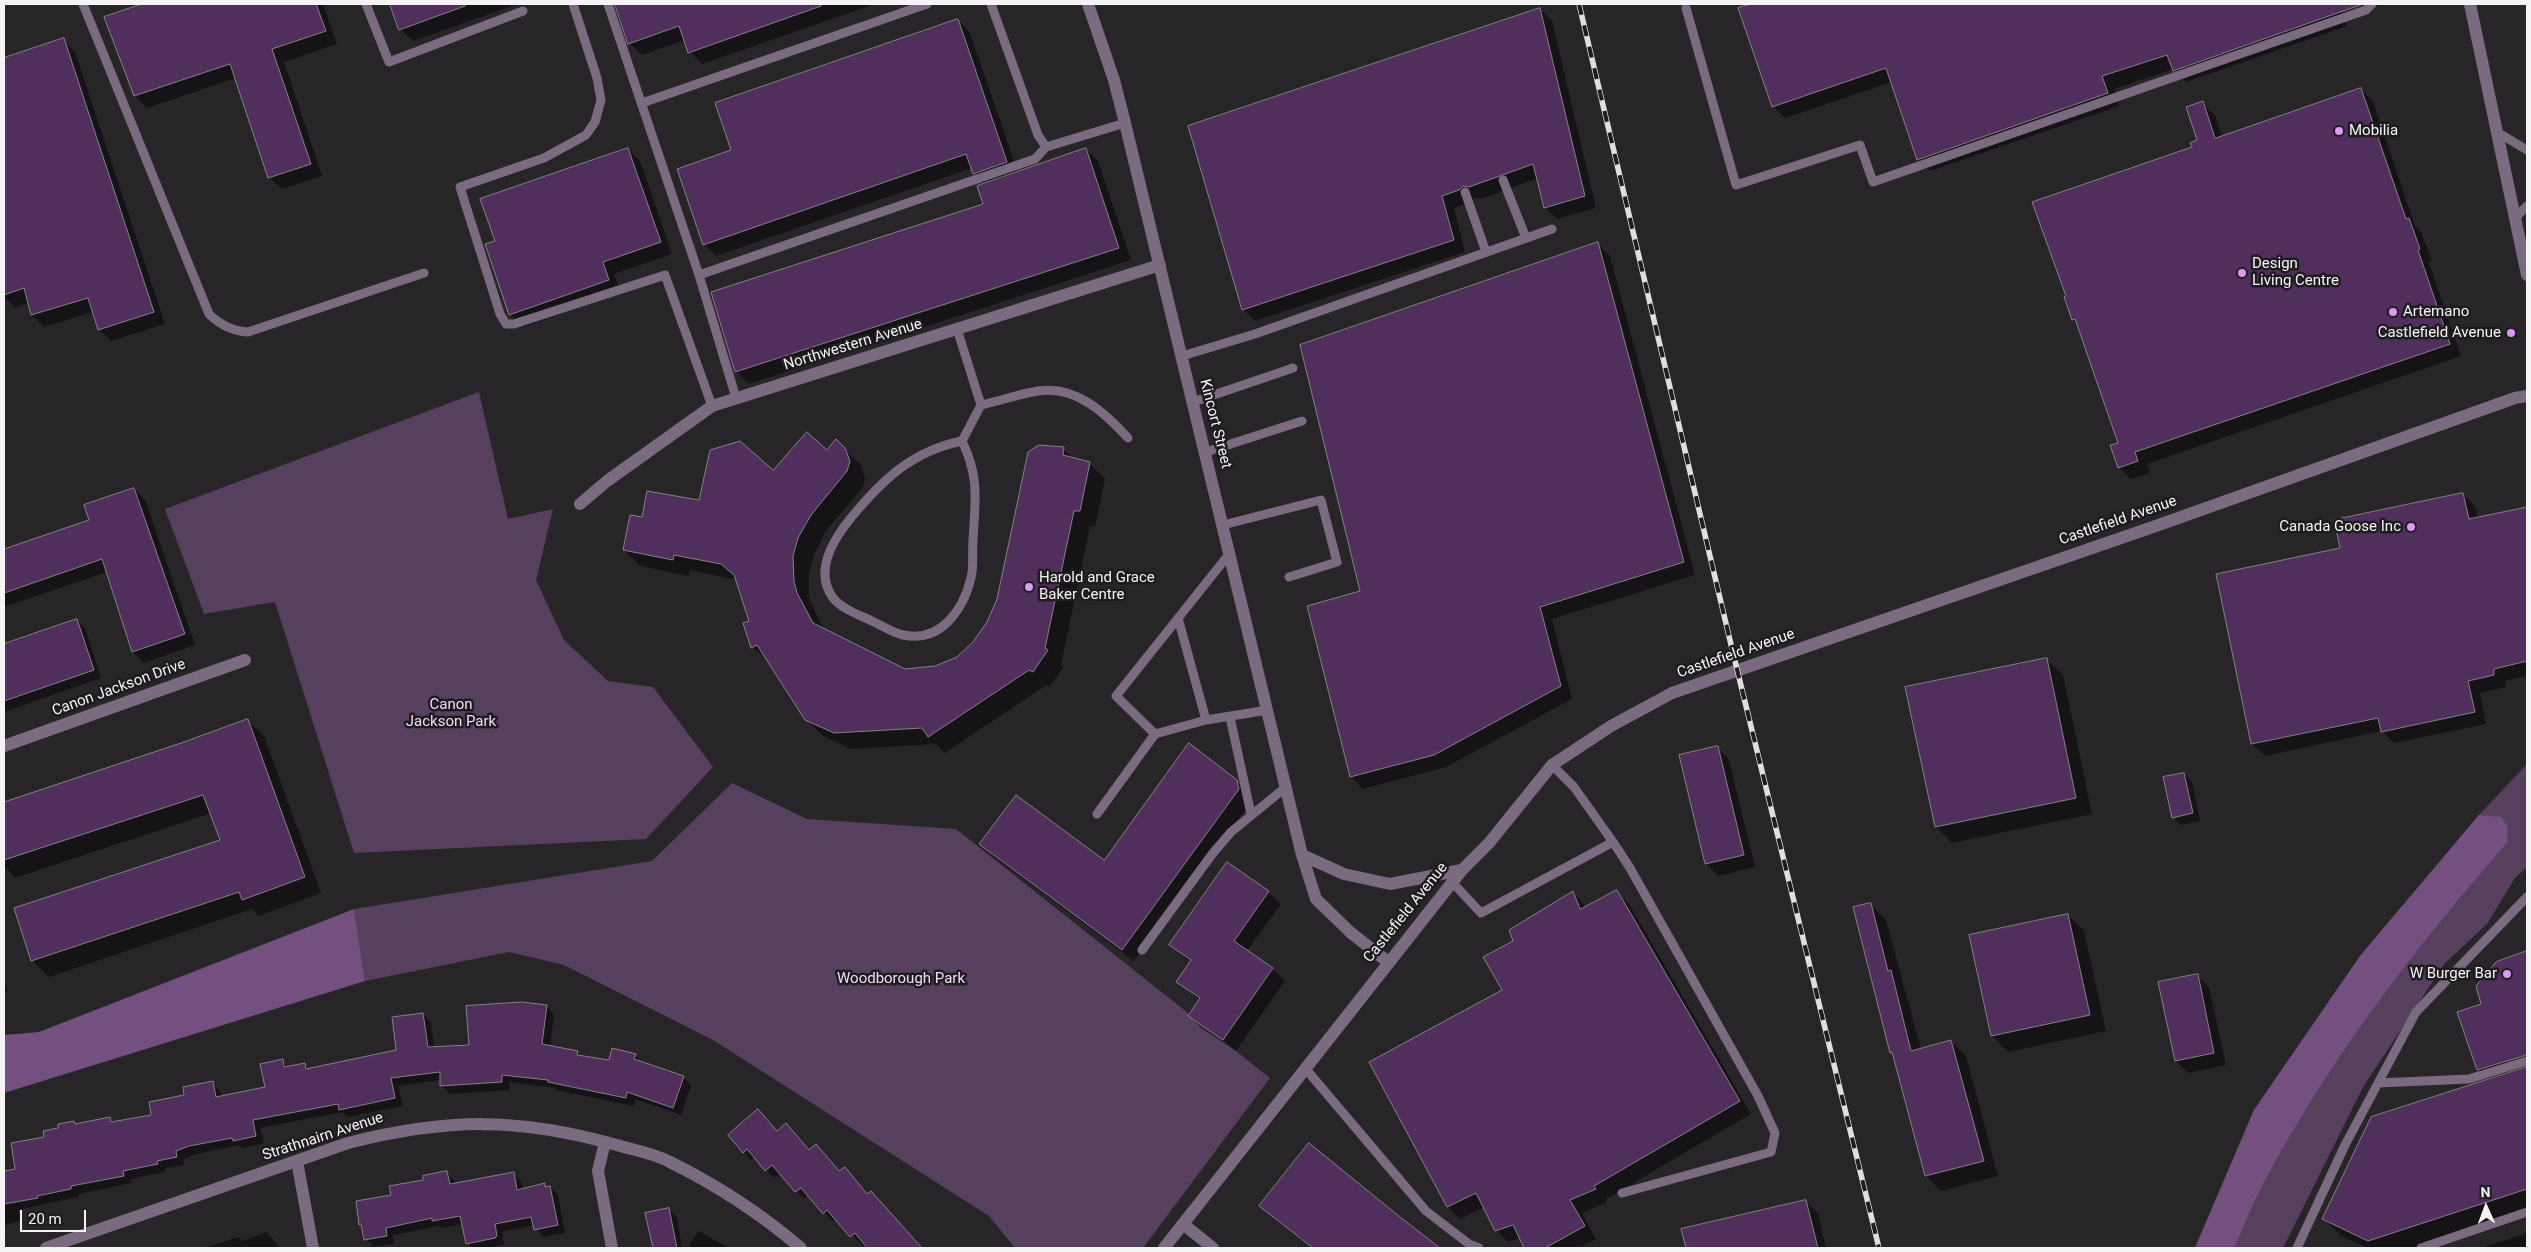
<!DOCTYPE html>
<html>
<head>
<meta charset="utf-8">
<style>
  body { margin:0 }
  #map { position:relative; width:2531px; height:1252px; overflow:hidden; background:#282529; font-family:Roboto,sans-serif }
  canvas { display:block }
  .frame { position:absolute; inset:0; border:5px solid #f5f3f6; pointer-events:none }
  .north { position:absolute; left:2461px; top:1182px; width:50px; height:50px; -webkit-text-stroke:4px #1e1c1f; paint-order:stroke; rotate:358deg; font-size:14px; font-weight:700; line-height:20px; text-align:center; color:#f5f3f6 }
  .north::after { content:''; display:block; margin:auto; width:18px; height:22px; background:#f5f3f6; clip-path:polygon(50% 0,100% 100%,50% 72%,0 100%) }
  .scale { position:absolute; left:20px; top:1210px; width:66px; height:22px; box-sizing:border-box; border:2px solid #f5f3f6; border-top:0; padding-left:6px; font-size:15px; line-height:18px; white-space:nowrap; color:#f5f3f6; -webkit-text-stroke:4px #1e1c1f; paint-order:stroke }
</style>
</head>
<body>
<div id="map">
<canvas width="2531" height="1252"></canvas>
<div class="frame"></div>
<div class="north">N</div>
<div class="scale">20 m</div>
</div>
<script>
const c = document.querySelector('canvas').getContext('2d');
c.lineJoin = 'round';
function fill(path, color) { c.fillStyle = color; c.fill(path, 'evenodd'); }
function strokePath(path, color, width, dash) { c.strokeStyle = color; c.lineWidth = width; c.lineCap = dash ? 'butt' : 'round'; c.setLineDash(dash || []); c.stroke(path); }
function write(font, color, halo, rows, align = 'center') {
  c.font = font + ' Roboto,sans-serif'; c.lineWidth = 5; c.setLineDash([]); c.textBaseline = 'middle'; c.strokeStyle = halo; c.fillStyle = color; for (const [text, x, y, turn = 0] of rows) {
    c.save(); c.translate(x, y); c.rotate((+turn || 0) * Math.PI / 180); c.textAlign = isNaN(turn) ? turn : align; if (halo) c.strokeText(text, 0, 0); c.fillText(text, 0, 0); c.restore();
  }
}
const green = new Path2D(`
  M479 392 508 519 553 509 536 580 564 640 608 681 653 687 713 767 646 839 354 853 275 602 204 614 165 509Z
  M2527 764V867L2515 878 2487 924 2445 963 2363 1087 2283 1248H2195L2254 1110 2360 956 2479 815Z
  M732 783 807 819 956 829 1270 1078 1143 1248H1015L989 1216 713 1040 564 965 509 952 365 981 354 909 652 861Z`);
const forest = new Path2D(`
  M2479 815 2501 817 2508 827 2507 843C2415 947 2329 1060 2264 1182 2252 1204 2244 1226 2234 1248H2195L2254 1110 2360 956Z
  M354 909 365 981 4 1093V1035L39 1032Z`);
const shadow = new Path2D(`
  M146 4H323L337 44 284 62 322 176 282 189 269 177 236 78 147 108 135 96 106 18Z
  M391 4H518L413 41 400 29Z
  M616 4H875L702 64 690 52 685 40 642 55 629 43Z
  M1755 4H2339L2347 26 2186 82 2173 69 2114 89 2119 106 1930 171 1918 159 1892 82 1785 118 1773 106 1740 9Z
  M1540 9 1552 21 1596 208 1557 219 1545 207 1538 178 1481 199 1476 198 1471 202 1454 208 1465 252 1255 321 1243 309Z
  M958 20 970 33 1018 173 1086 149 1098 161 1131 260 749 384 737 372 712 293 984 205 985 184 974 173 972 168 716 256 704 244 732 151Z
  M63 40 75 52 165 324 111 341 99 329 93 312 44 327 32 315 29 302 15 308 4 296V59Z
  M2361 89 2373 102 2415 226 2421 232 2432 261 2429 263 2461 356 2147 464 2150 473 2131 479 2119 467V443L2078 325 2073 319 2199 141 2202 103 2215 115 2222 137Z
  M628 149 640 161 672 254 614 274 621 293 523 327 510 314 497 241Z
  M1598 244 1610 256 1695 575 1552 619 1572 699 1446 767 1363 789 1351 777 1361 592Z
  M844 449 861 465 865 478 863 487 826 531 814 555 809 573V598L823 629 905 670 935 667 958 658 974 643 988 622 1063 449 1074 459 1089 463 1105 479 1095 527 1090 526 1061 665 1064 667 1049 687 1046 685 945 753 936 744 851 749 823 736 806 719 770 662 752 647 751 622 737 580 690 570 689 576 640 566 624 550 643 518 700 501 827 452Z
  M134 489 145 500 195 645 144 663 133 652 107 572 4 607V551L91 521Z
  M2463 494 2475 506 2478 518 2527 508V676L2505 681 2506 687 2480 693 2486 724 2394 743 2382 731 2265 756 2252 744 2341 549Z
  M77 620 85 628 101 678 4 712V645Z
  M2046 659 2063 675 2092 814 1952 843 1936 827Z
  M247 720 264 736 321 893 259 916 252 909 49 977 32 960 221 841 211 813 15 878 4 866V803L185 744Z
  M1717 747 1729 760 1755 867 1718 876 1706 863Z
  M2184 774 2192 782 2200 821 2181 825 2173 817Z
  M1236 781 1249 794 1251 802 1134 961 993 856 981 844 1105 862Z
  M1616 891 1629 904 1751 1114 1606 1199 1607 1202 1582 1213 1596 1239 1579 1248H1526L1520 1238 1508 1242 1496 1230 1484 1207 1460 1219 1448 1207 1370 1062 1504 990 1515 941 1573 892 1586 907Z
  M1268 892 1281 904 1247 951 1273 969 1285 981 1236 1051 1201 1028 1189 1015 1200 1001 1178 982 1191 963 1171 945Z
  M1871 905 1886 920 1921 1049 1951 1041 1966 1056 1998 1176 1941 1191 1926 1176 1894 1055 1891 1052Z
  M2068 915 2084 931 2106 1031 2008 1052 1992 1036Z
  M2527 952V1211L2412 1248H2367L2340 1235 2324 1219 2490 1082 2478 1069 2483 1005 2497 963Z
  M2197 975 2209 987 2226 1065 2188 1073 2176 1061Z
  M4 979 8 991 4 992Z
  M546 1006 554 1014 550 1047 577 1052 582 1057 610 1062 635 1055 643 1063 683 1077 691 1085 681 1115 635 1099 634 1106 557 1090 554 1088 509 1082 510 1090 450 1094 442 1086 441 1080 398 1086 403 1106 348 1117 343 1112 260 1128 264 1143 242 1148 239 1145 197 1154 183 1159 184 1165 165 1168V1172L130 1179 131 1183 78 1194V1197L18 1210 21 1221 4 1225V1173L17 1170 46 1138 74 1122 77 1125 110 1119 114 1123 153 1116 212 1083 220 1091 222 1097 266 1088 282 1061 289 1068 304 1064 310 1069 398 1051 423 1014 431 1022 434 1048 470 1046Z
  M758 1111 778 1132 840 1172 852 1176 868 1195 879 1200 921 1248H865L836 1218 832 1221 809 1195 804 1199 780 1173 774 1178 755 1157 751 1160 744 1152Z
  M1309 1145 1438 1248H1312L1273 1218 1261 1206Z
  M447 1172 456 1184 513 1173 521 1181 523 1190 544 1185 550 1187 558 1195 565 1233 543 1237 534 1225 502 1232 504 1244 490 1248H472L467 1243 463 1224 441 1228 439 1226 393 1235 394 1244 374 1247 366 1239 363 1227 360 1224 393 1196Z
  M1806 1201 1818 1213 1826 1248H1687L1683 1230Z
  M669 1209 677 1217 682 1248H654L646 1214Z
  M698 1231 729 1248H688Z
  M267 1232 280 1248H205L238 1237 242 1241Z
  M2527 1233V1248H2482Z`);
const building = new Path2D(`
  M142 4H316L326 31 272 49 311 164 268 178 230 64 134 96 104 17Z
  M390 4H465V6L399 30Z
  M615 4H821V6L688 53 679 26 628 44Z
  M1751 4H2363L2173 71 2167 55 2102 76 2108 93 1917 160 1886 68 1772 107 1738 8Z
  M1540 8 1585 196 1544 208 1533 164 1469 187 1463 186 1459 190 1442 196 1454 240 1242 310 1188 126Z
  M958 19 1007 162 973 174 966 154 703 245 677 169 731 150 715 103Z
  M64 38 154 312 98 330 88 298 31 315 24 288 4 295V58Z
  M2361 88 2406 219 2409 218 2420 249 2418 250 2450 344 2135 452 2138 461 2118 468 2110 445 2118 443 2075 319 2072 320 2064 297 2066 296 2032 202 2192 147 2190 143 2197 140 2186 107 2203 101 2215 138Z
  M628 148 661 242 603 262 609 280 509 315 485 244 495 241 480 199Z
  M1086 148 1119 248 735 372 711 292 983 204 977 186Z
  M1598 242 1684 562 1540 607 1561 686 1434 755 1350 777 1307 606 1360 591 1300 345Z
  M807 432 827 450 836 439 845 448 850 461 847 471 811 515 798 538 793 556 794 581 797 593 813 623 905 669 935 666 957 657 973 642 987 622 997 599 1028 452 1039 445 1064 447 1063 455 1090 462 1080 511H1074L1045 648 1048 650 1033 672 1029 670 928 737 922 728 834 733 805 720 757 645 751 648 743 623 749 621 734 575 721 564 674 555 673 560 623 550 630 515 642 517 647 491 699 500 710 450 740 441 773 470Z
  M134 488 185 634 132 652 102 559 4 593V549L89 520 84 505Z
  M2463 493 2469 519 2527 507V661L2494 669V675L2468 681 2475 712 2381 732 2378 718 2251 744 2216 574 2340 548 2334 520Z
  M77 619 94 670 4 701V644Z
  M2047 658 2076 798 1935 827 1905 687Z
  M248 719 305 877 242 900 239 892 31 961 14 908 220 840 203 795 4 860V802L184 742Z
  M1189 743 1237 780 1239 789 1122 950 979 844 1016 795 1104 860Z
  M1718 746 1744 855 1705 864 1679 755Z
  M2184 773 2193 813 2172 818 2163 777Z
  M1227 862 1269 891 1234 941 1273 968 1223 1040 1188 1016 1200 998 1176 982 1191 960 1169 945Z
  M1617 890 1740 1101 1594 1186 1596 1189 1570 1200 1585 1226 1545 1248H1524L1513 1225 1495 1231 1476 1193 1447 1207 1369 1062 1502 990 1483 957 1513 941 1509 930 1573 891 1580 909Z
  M1871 903 1888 971 1891 970 1911 1051 1951 1040 1984 1161 1925 1176 1892 1052 1890 1053 1853 907Z
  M2068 914 2090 1015 1991 1036 1969 935Z
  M2527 951V1055L2477 1070 2457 1012 2481 1004 2476 986 2496 962Z
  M2198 974 2214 1053 2175 1061 2158 982Z
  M522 1002 547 1005 542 1044 578 1051 577 1055 609 1060 612 1048 636 1054 634 1059 684 1076 673 1108 627 1092 626 1098 548 1082V1080L502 1075V1082L440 1086V1072L391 1078 395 1098 339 1110 338 1104 253 1120 256 1136 233 1141 232 1138 189 1146 176 1151 177 1157 157 1161 158 1164 123 1171 124 1176 71 1186V1189L37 1196 38 1198 4 1204V1171L15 1169 11 1143 44 1137 43 1131 58 1128V1124L74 1121 75 1124 110 1117 111 1122 151 1115 149 1102 184 1095 183 1087 213 1081 216 1097 265 1087 260 1064 283 1059 284 1067 305 1063 306 1069 396 1050 392 1017 423 1013 428 1047 469 1045 466 1006Z
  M2527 1067V1189L2368 1241 2322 1219 2371 1117Z
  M758 1109 777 1131 786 1123 809 1150 816 1144 839 1171 845 1167 867 1194 871 1191 922 1248H867L855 1233 850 1237 827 1210 823 1214 801 1188 795 1192 772 1165 765 1171 747 1149 743 1153 728 1135Z
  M1309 1143 1400 1217 1440 1248H1313L1259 1206Z
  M447 1171 450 1184 514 1172 517 1190 545 1183V1187L550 1186 558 1225 534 1230 531 1217 495 1224 497 1236 495 1238 466 1244 460 1216 432 1221V1218L386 1228 387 1236 364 1240 361 1224 359 1225 356 1201 391 1195 389 1186 423 1180V1176Z
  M1806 1200 1818 1248H1686L1681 1229Z
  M669 1208 677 1248H653L645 1213Z`);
const service = new Path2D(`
  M83 4 209 314C220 325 233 331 248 332L424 273
  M366 4 389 62 523 11
  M573 4 597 78 601 100 595 122 586 135 544 158 460 187 500 314 506 324H514L665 275 712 406
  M608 4 699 275 1035 159 1046 147
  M991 4 1038 135 1046 147 1125 123
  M1686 8 1736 185 1860 145 1873 182 2366 10 2372 4
  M642 103 927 4
  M2497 132 2527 150
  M1503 180 1526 238
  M1465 192 1486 252
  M2515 218 2527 206
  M699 275 736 398
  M957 329 981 405 962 441
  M1182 356 1255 334 1552 229
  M1193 402 1293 368
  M981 405C1000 401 1019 394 1038 391 1076 385 1105 413 1128 438
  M962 441C980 478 975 501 973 540 972 553 974 566 971 578 963 610 941 643 903 635 894 633 884 627 876 623 862 616 843 610 833 598 814 572 833 540 850 519 882 480 912 451 962 441Z
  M1206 452 1302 421
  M1223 525 1321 500 1337 562 1289 577
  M1178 618 1206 720
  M1230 717 1251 814
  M1155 734 1206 720 1268 710
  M1097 814 1155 734 1116 696 1230 553
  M1613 842 1630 868 1758 1096 1775 1133 1771 1152 1622 1193
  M1452 882 1481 913 1613 842 1574 787 1552 765
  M1142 950 1213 853 1231 832 1286 787
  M1305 1068 1426 1211 1469 1244 1479 1248
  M2378 1083 2469 1079 2527 1061
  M2297 1248 2345 1145 2416 1012 2527 897
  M2421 1248 2527 1212`);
const minor = new Path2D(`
  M1088 4 1114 80 1125 123 1302 855 1316 899 1350 932 1388 962
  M580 504 607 481 712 406 1160 265
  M4 746 245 660
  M1302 855 1344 874 1390 884 1462 870
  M605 1142 598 1171 612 1248
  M297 1161 313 1248
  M1183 1224 1213 1248
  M46 1248 348 1143C447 1118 518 1117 617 1145 633 1150 653 1153 668 1161 715 1184 761 1214 801 1248`);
const tertiary = new Path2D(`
  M2470 4 2527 275
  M1164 1248 1462 870 1489 843 1552 765 1611 726 1672 693 2153 527 2515 398 2527 396`);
const rail = new Path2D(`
  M1579 4 1733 653 1879 1248`);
const markers = [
  [2339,131,5,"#dc99f4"],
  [2242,273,5,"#dc99f4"],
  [2393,312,5,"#dc99f4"],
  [2511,333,5,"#dc99f4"],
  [2411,527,5,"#dc99f4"],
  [1029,587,5,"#dc99f4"],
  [2507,974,5,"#dc99f4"]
];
const poiNames = [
  ["Mobilia",2349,131],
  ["Design",2252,264],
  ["Living Centre",2252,281],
  ["Artemano",2403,312],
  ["Castlefield Avenue",2501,333,"right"],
  ["Canada Goose Inc",2401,527,"right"],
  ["Harold and Grace",1039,578],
  ["Baker Centre",1039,595],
  ["W Burger Bar",2497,974,"right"]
];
const streetNames = [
  ["Northwestern Avenue",853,345,-17],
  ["Kincort Street",1215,424,76],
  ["Castlefield Avenue",2118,521,-19],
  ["Castlefield Avenue",1736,654,-19],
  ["Canon Jackson Drive",119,688,-20],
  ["Castlefield Avenue",1406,913,-51],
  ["Strathnairn Avenue",323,1137,-18]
];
const parkNames = [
  ["Canon",451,705],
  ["Jackson Park",451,722],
  ["Woodborough Park",901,979]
];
fill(green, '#56405e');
fill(forest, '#735080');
fill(shadow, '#0007');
fill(building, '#502f5c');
strokePath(building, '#848185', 1);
strokePath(service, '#7a6b80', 9);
strokePath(minor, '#7a6b80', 12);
strokePath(tertiary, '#7a6b80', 12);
strokePath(rail, '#e0dee1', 5.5);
strokePath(rail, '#1e1c1f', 4, [11]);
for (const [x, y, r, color] of markers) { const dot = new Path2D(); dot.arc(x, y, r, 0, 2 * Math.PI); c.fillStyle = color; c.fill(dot); strokePath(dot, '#1e1c1f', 2); }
write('15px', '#f5f3f6', '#1e1c1f', poiNames, 'left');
write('15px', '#f5f3f6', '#1e1c1f', streetNames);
write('15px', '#f1dbf9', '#1e1c1f', parkNames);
</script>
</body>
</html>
